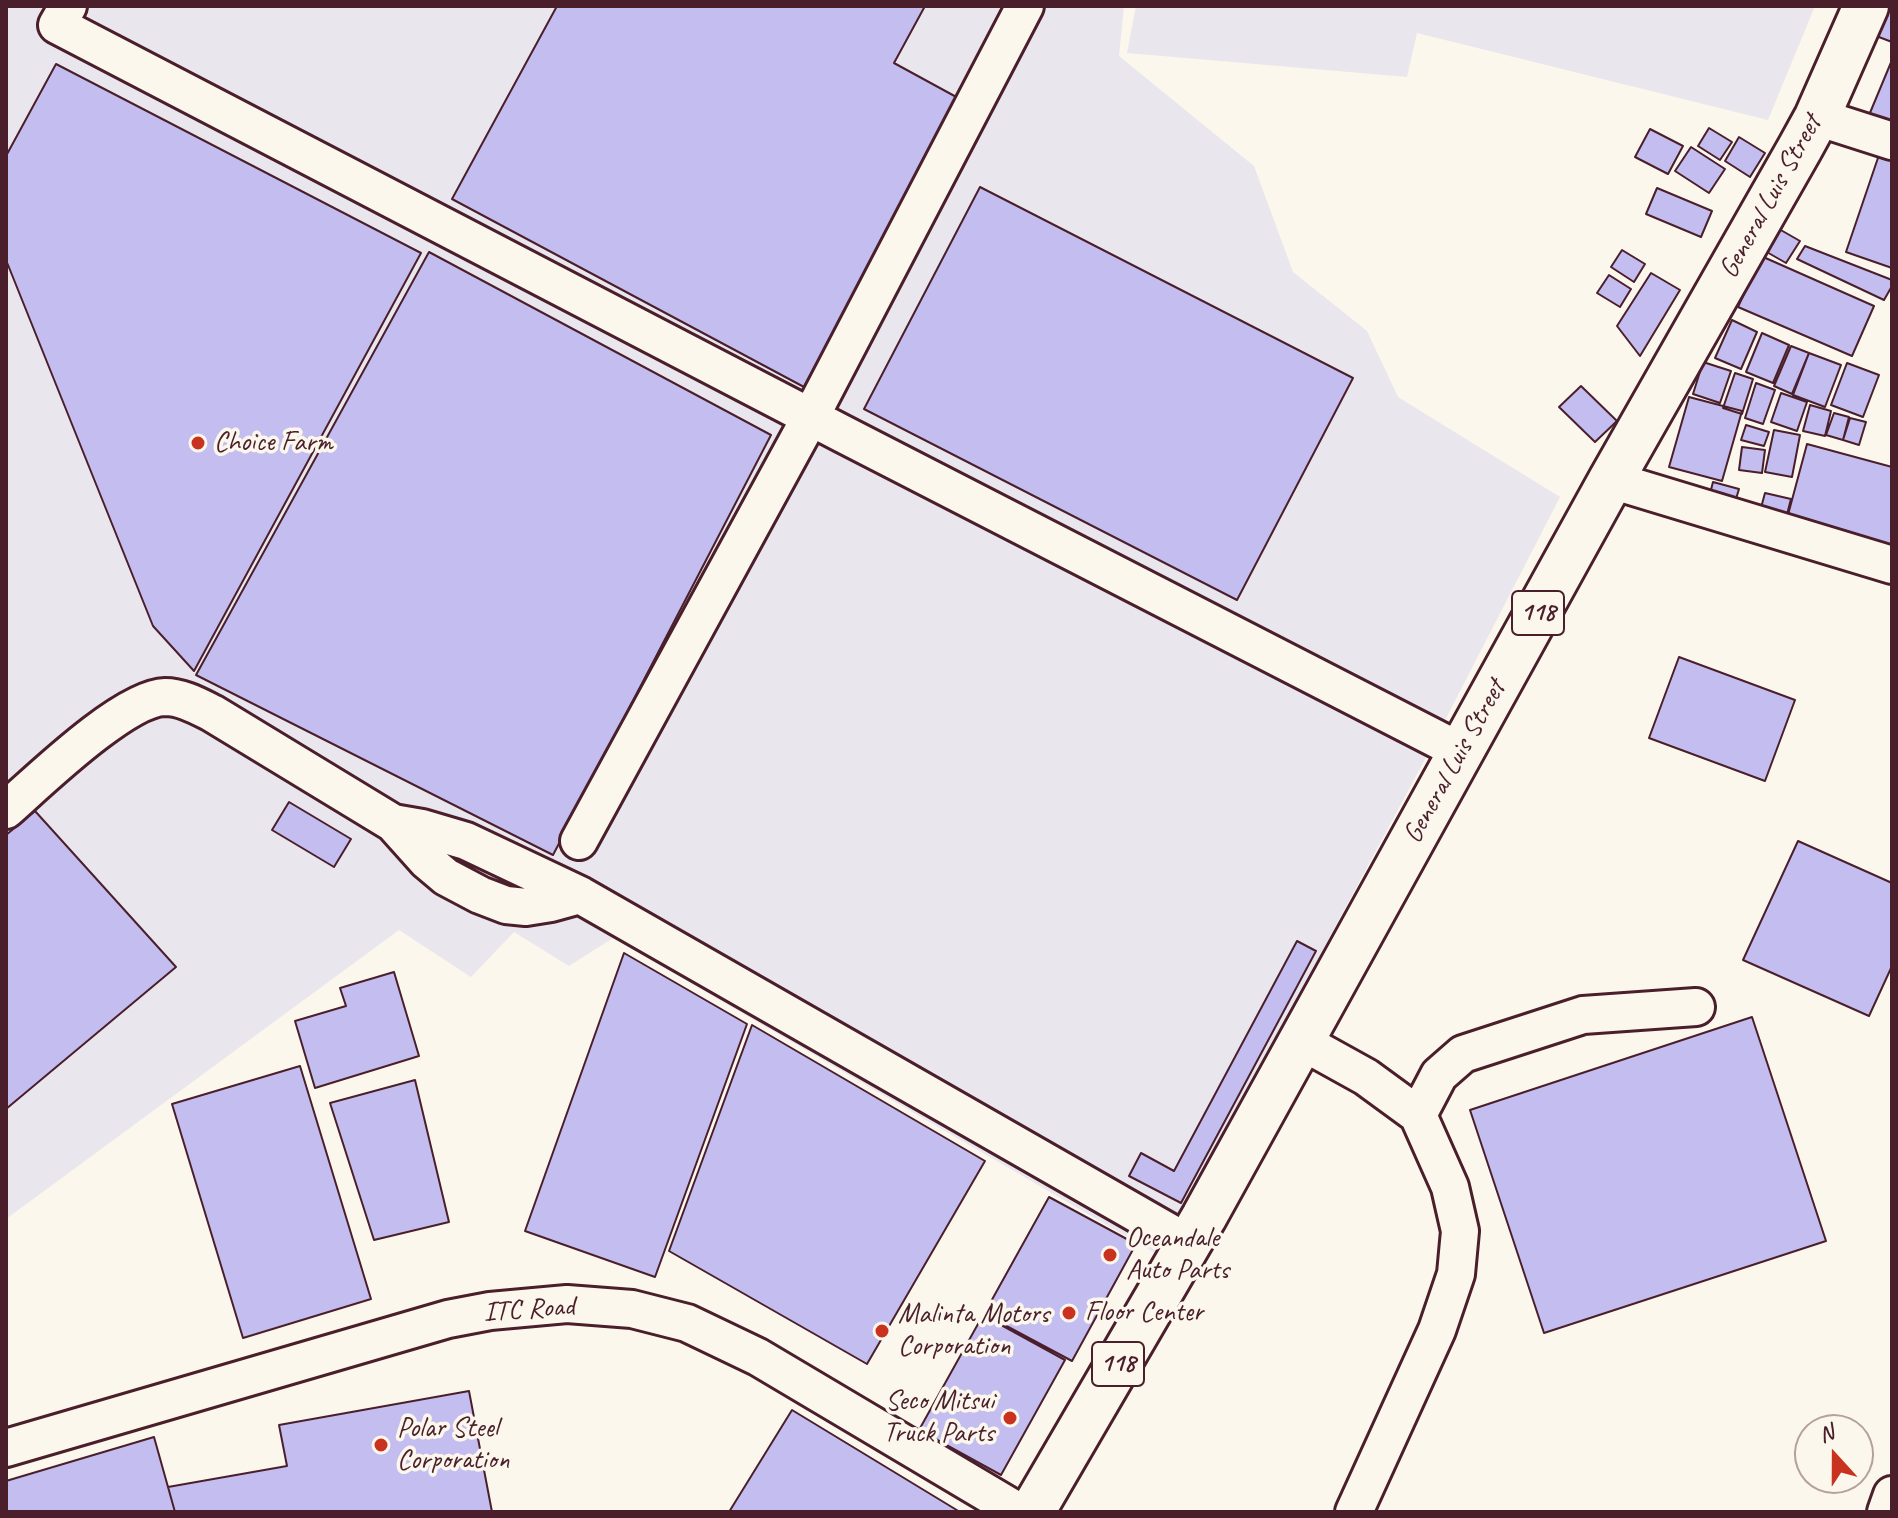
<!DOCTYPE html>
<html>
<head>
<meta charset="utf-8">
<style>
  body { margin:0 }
  #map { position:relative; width:1898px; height:1518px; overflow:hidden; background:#fbf7ec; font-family:Caveat,sans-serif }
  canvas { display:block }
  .frame { position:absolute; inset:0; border:8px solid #4a1f2b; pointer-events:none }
  .north { position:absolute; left:1794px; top:1414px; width:80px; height:80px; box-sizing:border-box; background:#fbf7ec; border:2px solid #b4a19f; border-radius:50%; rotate:339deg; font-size:22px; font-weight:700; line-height:32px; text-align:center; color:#4a1f2b }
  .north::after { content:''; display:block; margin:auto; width:28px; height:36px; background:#c8321e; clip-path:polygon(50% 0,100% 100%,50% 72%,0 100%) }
</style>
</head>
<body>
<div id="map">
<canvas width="1898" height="1518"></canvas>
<div class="frame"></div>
<div class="north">N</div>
</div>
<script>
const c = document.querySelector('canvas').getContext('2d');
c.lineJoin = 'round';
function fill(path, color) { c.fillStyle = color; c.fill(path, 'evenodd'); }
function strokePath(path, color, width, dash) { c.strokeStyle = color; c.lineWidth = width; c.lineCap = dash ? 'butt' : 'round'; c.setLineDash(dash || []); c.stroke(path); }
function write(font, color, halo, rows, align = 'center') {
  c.font = font + ' Caveat,sans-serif'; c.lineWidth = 7; c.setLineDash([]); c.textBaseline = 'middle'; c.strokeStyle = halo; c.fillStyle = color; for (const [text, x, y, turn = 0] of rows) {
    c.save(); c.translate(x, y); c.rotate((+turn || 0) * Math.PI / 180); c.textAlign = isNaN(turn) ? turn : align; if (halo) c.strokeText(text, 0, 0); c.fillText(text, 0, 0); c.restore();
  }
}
const built = new Path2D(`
  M6 6H1124L1119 56 1254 166 1293 272 1367 331 1398 397 1560 497 1423 763 1182 1212 1155 1253 613 938 569 966 514 932 471 977 399 930 6 1219Z
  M1136 6H1815L1768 120 1417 33 1407 77 1127 53Z`);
const building = new Path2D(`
  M557 6H925L894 63 960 99 804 387 452 199Z
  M1872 6H1892V42L1863 31Z
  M1892 60V130L1867 120Z
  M56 64 421 253 194 671 153 626 6 260V156Z
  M1709 128 1732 142 1720 160 1698 146Z
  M1650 129 1683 146 1668 174 1635 157Z
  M1739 137 1765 153 1750 177 1725 161Z
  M1691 147 1725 169 1709 193 1675 171Z
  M1881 149 1892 152V268L1846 252Z
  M980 187 1353 378 1237 600 864 409Z
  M1657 188 1712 211 1701 237 1646 214Z
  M1779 229 1800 241 1786 263 1765 251Z
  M1805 246 1892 280V286L1884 300 1797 259Z
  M1622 250 1645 264 1634 282 1611 267Z
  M429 252 771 435 553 855 196 675Z
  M1761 256 1874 306 1852 356 1738 307Z
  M1651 273 1680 290 1640 356 1617 326Z
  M1609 275 1631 289 1620 307 1597 293Z
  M1732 320 1757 332 1741 369 1715 358Z
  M1762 333 1789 345 1773 383 1746 372Z
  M1791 346 1809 353 1792 394 1774 386Z
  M1809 353 1841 365 1825 407 1793 395Z
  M1703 362 1731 371 1720 403 1693 394Z
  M1847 363 1879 375 1863 417 1831 405Z
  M1735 373 1753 379 1742 414 1723 408Z
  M1756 383 1775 390 1763 424 1745 418Z
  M1581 386 1617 421 1595 442 1559 407Z
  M1781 393 1807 402 1797 431 1771 422Z
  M1689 397 1742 411 1722 481 1669 467Z
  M1810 405 1831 411 1825 436 1803 431Z
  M1834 413 1849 417 1843 440 1826 435Z
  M1850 418 1866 422 1859 445 1843 440Z
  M1746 425 1769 432 1764 446 1741 440Z
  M1774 430 1800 435 1792 477 1765 472Z
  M1807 444 1892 467V554L1785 526Z
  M1742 447 1765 450 1762 473 1739 470Z
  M1713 482 1739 489 1732 512 1707 505Z
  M1765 493 1791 499 1785 522 1759 515Z
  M1679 657 1795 700 1765 781 1649 738Z
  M289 802 351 839 334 867 272 830Z
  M35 811 176 967 6 1109V835Z
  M1798 841 1892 883V966L1869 1016 1743 960Z
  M1297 941 1316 951 1181 1203 1129 1176 1141 1153 1174 1171Z
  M624 953 747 1024 655 1277 525 1231Z
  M394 972 419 1056 315 1088 295 1021 346 1006 340 988Z
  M1752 1017 1826 1241 1544 1333 1470 1110Z
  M752 1025 985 1161 867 1364 669 1251Z
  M300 1066 371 1299 243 1338 172 1104Z
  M415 1080 449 1222 374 1240 330 1103Z
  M1049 1197 1136 1244 1072 1361 984 1314Z
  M983 1315 1065 1360 1001 1475 919 1430Z
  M469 1391 492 1512H175L168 1487 287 1466 279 1425Z
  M792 1410 960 1512H729Z
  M154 1437 175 1512H6V1481Z`);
const minor = new Path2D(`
  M68 6 57 25 843 434 1460 751
  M1817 117 1892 141
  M1611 480 1892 565
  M6 810C39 781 124 698 165 697 182 697 198 706 212 713L393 823 427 861 446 877 480 895 506 905 526 907 551 903 580 895
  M393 823 422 828 466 841 580 895 1188 1243
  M579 841 811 416 1025 6
  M1301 1041 1366 1077 1418 1115 1439 1075 1463 1054 1583 1015 1696 1007
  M6 1448 448 1319 490 1311 567 1304 632 1309 687 1323 758 1357 1019 1512
  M1354 1512 1437 1330 1456 1274 1460 1231 1450 1187 1418 1115
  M1886 1512 1892 1495`);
const major = new Path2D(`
  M1032 1512 1204 1217 1611 480 1800 148 1817 117 1866 6`);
const markers = [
  [198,443,8,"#c8321e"],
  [1110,1255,8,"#c8321e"],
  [1069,1313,8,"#c8321e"],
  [882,1331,8,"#c8321e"],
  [1010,1418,8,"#c8321e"],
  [381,1445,8,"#c8321e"]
];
const shields = [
  [1538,613,52],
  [1118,1364,52]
];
const shieldNames = [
  ["118",1538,613],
  ["118",1118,1364]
];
const streetNames = [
  ["General Luis Street",1771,197,-61],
  ["General Luis Street",1455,762,-61],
  ["ITC Road",529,1310,-4]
];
const poiNames = [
  ["Choice Farm",214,443],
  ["Oceandale",1126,1239],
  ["Auto Parts",1126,1271],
  ["Floor Center",1085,1313],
  ["Malinta Motors",898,1315],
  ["Corporation",898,1347],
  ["Seco Mitsui",994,1402,"right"],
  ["Truck Parts",994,1434,"right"],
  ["Polar Steel",397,1429],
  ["Corporation",397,1461]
];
fill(built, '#eae6ed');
fill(building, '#c4bef0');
strokePath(building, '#4a1f2b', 2);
strokePath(minor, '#4a1f2b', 42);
strokePath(major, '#4a1f2b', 50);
strokePath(minor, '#fbf7ec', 36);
strokePath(major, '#fbf7ec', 44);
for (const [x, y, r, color] of markers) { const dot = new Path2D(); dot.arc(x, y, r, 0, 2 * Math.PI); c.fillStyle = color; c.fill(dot); strokePath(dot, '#fbf7ec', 3); }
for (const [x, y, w] of shields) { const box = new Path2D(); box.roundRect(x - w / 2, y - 22, w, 44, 6); c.fillStyle = '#fbf7ec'; c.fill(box); strokePath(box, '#4a1f2b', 2); }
write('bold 26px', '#4a1f2b', null, shieldNames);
write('28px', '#4a1f2b', '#fbf7ec', streetNames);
write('28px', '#4a1f2b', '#fbf7ec', poiNames, 'left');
</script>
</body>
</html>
